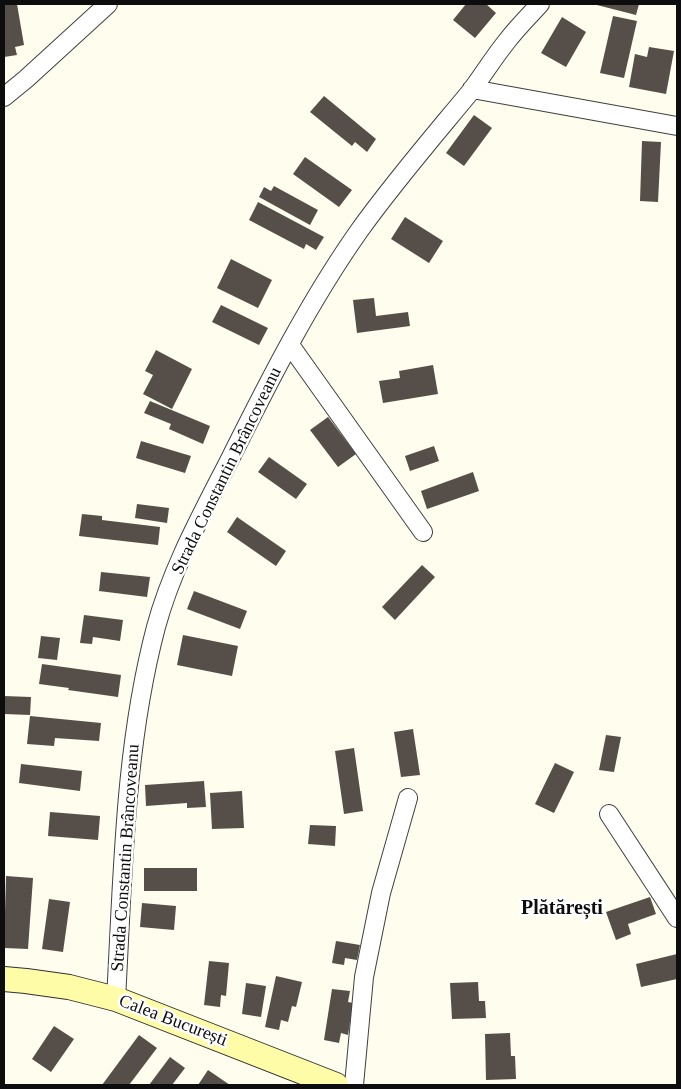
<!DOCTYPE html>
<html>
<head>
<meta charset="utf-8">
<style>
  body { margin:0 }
  #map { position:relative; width:681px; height:1089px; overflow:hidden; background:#fffded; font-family:Georgia,serif }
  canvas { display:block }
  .frame { position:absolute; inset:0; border:5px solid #0d0d0d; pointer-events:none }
</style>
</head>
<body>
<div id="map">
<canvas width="681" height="1089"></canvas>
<div class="frame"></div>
</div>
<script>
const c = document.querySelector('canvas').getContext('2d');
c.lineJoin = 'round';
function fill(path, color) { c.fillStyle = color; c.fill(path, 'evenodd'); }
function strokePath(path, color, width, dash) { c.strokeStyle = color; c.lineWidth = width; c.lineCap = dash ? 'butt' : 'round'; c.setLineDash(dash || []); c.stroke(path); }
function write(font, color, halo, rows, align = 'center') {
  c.font = font + ' Georgia,serif'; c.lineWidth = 5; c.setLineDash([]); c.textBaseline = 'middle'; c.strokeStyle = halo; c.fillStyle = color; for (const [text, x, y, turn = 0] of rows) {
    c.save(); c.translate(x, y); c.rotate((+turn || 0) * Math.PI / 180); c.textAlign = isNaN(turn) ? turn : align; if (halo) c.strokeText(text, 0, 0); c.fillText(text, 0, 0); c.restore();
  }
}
const building = new Path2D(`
  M4 4H17L24 45 15 47 17 55 4 57Z
  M466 4H486L496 13 475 38 453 20Z
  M593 4H639L636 15Z
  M613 16 637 21 624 78 600 73Z
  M562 17 586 32 566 67 541 53Z
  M649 47 674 51 666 94 629 87 635 54 647 57Z
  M324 96 376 139 367 152 355 142 352 146 310 112Z
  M474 115 492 128 464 166 446 153Z
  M642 141 661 142 658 202 640 201Z
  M305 157 352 190 339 207 293 174Z
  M274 186 318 210 310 225 259 197 264 187 271 191Z
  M258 202 324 237 316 250 306 244 304 249 249 220Z
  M405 217 443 241 429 263 391 239Z
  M231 259 272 280 258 308 217 288Z
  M374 298 376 316 408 312 410 326 357 333 353 300Z
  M221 305 268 328 259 345 212 322Z
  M156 350 192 369 172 409 143 394 153 375 145 371Z
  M433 365 438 394 383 403 379 381 400 378 399 371Z
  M150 401 210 426 203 444 169 429 171 424 144 413Z
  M328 417 356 454 338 467 310 430Z
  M141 441 191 456 185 473 136 458Z
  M434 446 439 461 410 471 405 456Z
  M269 457 307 484 296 499 258 472Z
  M473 472 479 491 427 509 421 491Z
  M137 504 169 508 167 523 135 518Z
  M82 514 102 516V520L160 527 158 545 79 536Z
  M237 517 286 551 276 566 227 532Z
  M422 565 435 577 395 620 382 607Z
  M101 572 150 577 147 597 99 591Z
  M194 591 247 611 240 629 187 609Z
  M84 615 123 620 120 641 93 637 92 644 80 643Z
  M183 635 238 646 232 676 177 665Z
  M41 636 60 638 57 660 38 658Z
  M42 664 121 675 118 697 68 690 69 688 39 684Z
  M4 696 31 697 30 715 4 714Z
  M30 716 101 723 99 741 55 738 54 746 27 744Z
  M413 729 420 775 401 777 394 732Z
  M606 735 621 737 614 772 599 770Z
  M354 748 363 811 344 814 335 751Z
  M555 763 574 772 554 813 535 804Z
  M21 764 82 771 80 791 19 783Z
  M204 781 206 807 187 808V803L146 806 145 785Z
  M242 791 244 828 212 829 210 793Z
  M50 812 100 816 98 840 48 836Z
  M310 825 336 826 335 846 308 844Z
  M144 868H197V891H144Z
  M6 876 33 878 28 949 4 948Z
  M650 897 656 914 628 924 631 934 616 940 606 912Z
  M49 899 70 902 63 952 42 949Z
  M142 903 176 906 174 930 140 927Z
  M336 941 360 945 357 960 345 958 344 965 332 963Z
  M677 954V979L641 987 636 964Z
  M209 961 229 963 226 996 221 995 220 1007 204 1005Z
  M276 976 302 982 296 1007 292 1006 288 1022 281 1020 279 1030 265 1027Z
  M478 982 479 1001H485L486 1018 452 1019 450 983Z
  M246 983 266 986 261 1017 242 1014Z
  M332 989 350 991 348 1002 353 1003 348 1035 341 1033 339 1043 324 1040Z
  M54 1026 74 1039 51 1072 32 1059Z
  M510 1033 511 1056H515L516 1079 486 1080 485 1034Z
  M139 1035 157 1048 129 1085H102Z
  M170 1057 185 1068 172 1085H149Z
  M208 1070 230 1085H198Z`);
const minor = new Path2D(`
  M472 89 677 126
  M4 97 26 79 108 4
  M290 345 423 532
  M609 814 677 918
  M116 999C123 875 124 748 156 627 172 568 202 514 230 459 269 381 309 302 359 231 394 182 433 137 471 91 483 75 494 57 507 41 517 28 529 16 540 4
  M354 1085 364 977 381 893 408 798`);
const secondary = new Path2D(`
  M4 979 26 981 69 987 116 999 336 1085`);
const streetNames = [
  ["Strada Constantin Brâncoveanu",227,471,-64],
  ["Strada Constantin Brâncoveanu",126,858,-86],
  ["Calea București",173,1021,21]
];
const quarterNames = [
  ["Plătărești",562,909]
];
fill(building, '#564f49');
strokePath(minor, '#404040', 20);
strokePath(secondary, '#2f2f2f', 26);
strokePath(minor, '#fff', 18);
strokePath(secondary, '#fffca8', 24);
write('18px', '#0d0d0d', '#fff', streetNames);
write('bold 20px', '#0d0d0d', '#fff', quarterNames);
</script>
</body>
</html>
